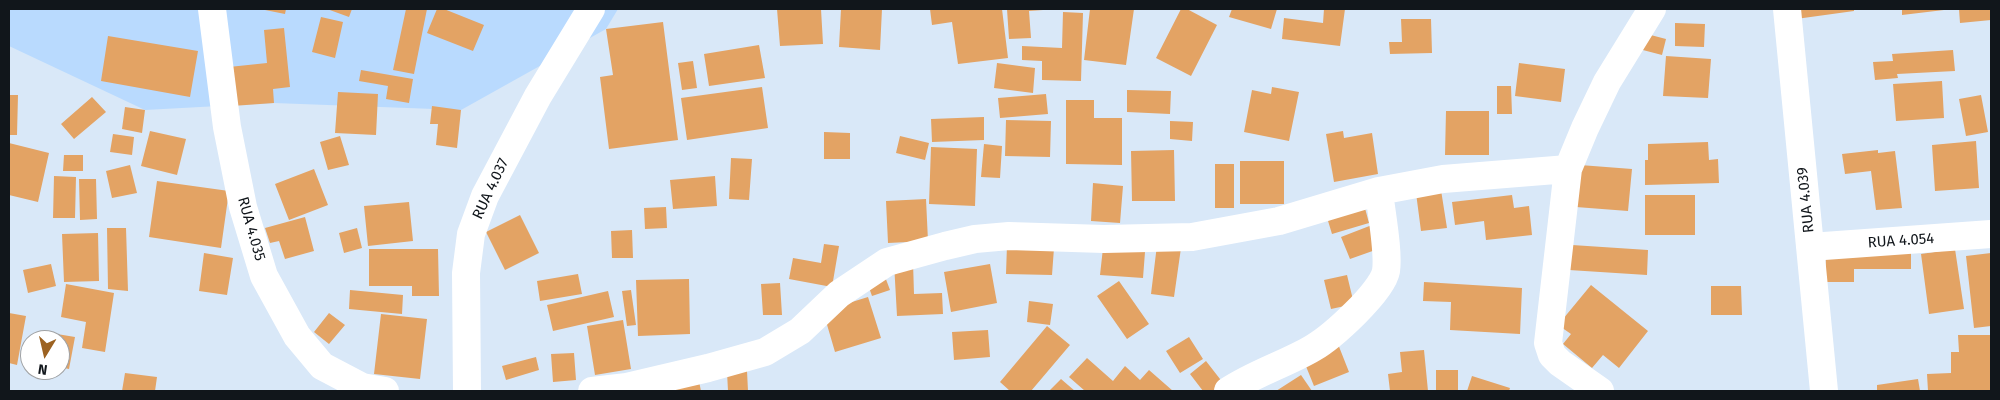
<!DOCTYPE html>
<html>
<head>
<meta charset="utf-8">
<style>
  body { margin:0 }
  #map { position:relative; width:2000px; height:400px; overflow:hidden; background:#d9e8f8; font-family:"Fira Sans",sans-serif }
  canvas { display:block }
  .frame { position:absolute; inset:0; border:10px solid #11161b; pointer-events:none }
  .north { position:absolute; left:20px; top:330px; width:50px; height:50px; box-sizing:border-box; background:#fff; border:1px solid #a0a2a4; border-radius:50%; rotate:189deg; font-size:14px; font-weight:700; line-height:20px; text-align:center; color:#11161b }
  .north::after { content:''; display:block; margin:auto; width:18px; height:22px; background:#9c6221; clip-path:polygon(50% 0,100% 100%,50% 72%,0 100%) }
</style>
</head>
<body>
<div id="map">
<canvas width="2000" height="400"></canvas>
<div class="frame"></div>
<div class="north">N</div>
</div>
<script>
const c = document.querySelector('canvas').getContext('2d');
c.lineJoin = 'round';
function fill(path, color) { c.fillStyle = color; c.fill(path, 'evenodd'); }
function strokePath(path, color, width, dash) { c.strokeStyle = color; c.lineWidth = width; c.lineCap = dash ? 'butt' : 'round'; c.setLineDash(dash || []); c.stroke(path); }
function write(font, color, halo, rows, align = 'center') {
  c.font = font + ' "Fira Sans",sans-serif'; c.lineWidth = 4; c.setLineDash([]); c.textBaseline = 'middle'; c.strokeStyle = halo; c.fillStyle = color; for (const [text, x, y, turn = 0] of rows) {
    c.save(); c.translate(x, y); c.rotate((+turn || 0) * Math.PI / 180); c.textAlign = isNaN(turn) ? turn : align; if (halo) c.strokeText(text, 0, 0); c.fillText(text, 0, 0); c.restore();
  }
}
const green = new Path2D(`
  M9 9H618L606 29 461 110 274 103 145 110 9 46Z`);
const building = new Path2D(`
  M260 9H286L285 14Z
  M327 9H352L349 17Z
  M406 9H427L414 74 393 70Z
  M437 9H444L484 25 473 51 427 33Z
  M777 9H821L823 44 780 46Z
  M841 9H882L880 50 839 47Z
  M930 9H1002L1008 58 958 64 952 22 932 25Z
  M1007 9H1043V10L1029 11 1031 38 1009 39Z
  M1090 9H1134L1126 65 1084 60Z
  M1181 9H1187L1217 25 1191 76 1156 58Z
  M1232 9H1277L1271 29 1229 17Z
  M1324 9H1345L1340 46 1282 39 1284 18 1323 23Z
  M1795 9H1854V11L1796 19Z
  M1902 9H1944V10L1902 15Z
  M1959 9H1991V20L1960 23Z
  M1063 12 1083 13 1081 81 1042 80V61L1022 60V46L1062 48Z
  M321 17 343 22 335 58 312 52Z
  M1401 19H1431L1432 53 1390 54 1389 42H1402Z
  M663 22 678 140 609 149 600 77 613 75 606 29Z
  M1675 23 1705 24 1704 47 1675 46Z
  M284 28 290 87 273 89 274 103 232 106 229 67 267 63 264 30Z
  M1643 33 1666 39 1662 55 1639 49Z
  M108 36 198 51 190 97 101 81Z
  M759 45 765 78 709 86 704 54Z
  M1953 50 1955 71 1897 74 1898 78 1875 80 1873 62 1893 61 1892 54Z
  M1666 56 1711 59 1708 98 1663 96Z
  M693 61 697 88 682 90 678 63Z
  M997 63 1035 68 1033 93 994 88Z
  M1519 63 1565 69 1561 102 1515 96Z
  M361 70 413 79 409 103 386 99 388 86 359 81Z
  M1942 81 1944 118 1896 121 1893 84Z
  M1497 86H1511L1512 114H1497Z
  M762 87 768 128 687 140 681 98Z
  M1272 87 1299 92 1289 141 1244 132 1252 90 1271 94Z
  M1127 90 1171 91 1170 114 1127 112Z
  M338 92 378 94 376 135 335 133Z
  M1046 94 1048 114 1000 118 998 98Z
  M9 95H18L17 135H9Z
  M1981 95 1988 132 1966 136 1959 99Z
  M92 97 106 112 74 139 61 124Z
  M1066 100H1094V118H1122V165L1066 164Z
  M432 106 461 110 457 148 436 145 438 124H430Z
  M125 107 145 110 142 133 122 129Z
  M1446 111H1489V155H1445Z
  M984 117V140L932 142 931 119Z
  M1006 120 1051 121 1050 157 1005 156Z
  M1170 121 1193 122 1192 141 1170 139Z
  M150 131 186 139 177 175 141 166Z
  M1343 131 1344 138 1372 133 1378 174 1334 182 1326 134Z
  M824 132 850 133V159H824Z
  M113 134 134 137 132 155 110 152Z
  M340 136 349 165 328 170 320 142Z
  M900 136 929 143 925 160 896 153Z
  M1976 141 1979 188 1935 191 1932 145Z
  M1708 142 1709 160 1718 159 1719 183 1645 185V160H1648V144Z
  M9 143 49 153 38 202 9 195Z
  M984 144 1002 146 1000 178 981 177Z
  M931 147 977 149 975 206 929 204Z
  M1174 150 1175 201H1132L1131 151Z
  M1878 150V153L1895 151 1902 208 1876 210 1871 171 1845 174 1842 154Z
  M64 155H83V171H63Z
  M731 158 752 159 749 200 729 199Z
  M1240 161H1284V204H1240Z
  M1215 164H1234V208H1215Z
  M130 165 137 193 112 198 106 171Z
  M1580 165 1632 169 1628 211 1576 207Z
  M314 169 328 205 289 220 275 184Z
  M54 176 76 177 75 218H53Z
  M715 176 717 206 673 209 670 180Z
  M79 179H96L97 219 80 220Z
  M157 181 229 191 221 248 149 237Z
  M1093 183 1123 186 1120 223 1091 221Z
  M1441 190 1447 228 1421 231 1416 193Z
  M1512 195 1514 208 1529 206 1532 235 1486 240 1484 221 1455 225 1452 202Z
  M1645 195H1695V235H1645Z
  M926 199 928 241 888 243 886 201Z
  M1363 201 1369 223 1332 234 1325 211Z
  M409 202 413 241 368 246 364 206Z
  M666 207 667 228 645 229 644 208Z
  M520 215 539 253 505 270 486 232Z
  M305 217 314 251 285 259 279 241 270 243 265 228Z
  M1372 225 1381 248 1350 259 1341 237Z
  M107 228H126L128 291 108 289Z
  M357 228 362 248 344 253 339 233Z
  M632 230 633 258H612L611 231Z
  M98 233 99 281 64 282 62 234Z
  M824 244 839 246 832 287 789 279 793 258 821 263Z
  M1007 245 1054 248 1052 275 1006 274Z
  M1157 245 1181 248 1174 297 1151 294Z
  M1572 245 1648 250 1647 275 1569 270Z
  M1103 248 1145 252 1143 278 1100 275Z
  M369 249H438L439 296H412V286H369Z
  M1955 249 1964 309 1929 314 1921 254Z
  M1826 252 1911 253V269H1854V282H1825Z
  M204 253 233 258 227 295 199 291Z
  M1991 253V326L1974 328 1966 256Z
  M913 262 914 294 942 293 943 314 897 316 894 263Z
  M51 264 56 286 28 293 23 270Z
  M990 264 997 303 951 312 944 272Z
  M578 274 582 294 540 301 537 281Z
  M884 274 890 290 872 296 866 279Z
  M1347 275 1354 304 1331 309 1324 280Z
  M689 279 690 334 638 336 636 280Z
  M1119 281 1149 324 1127 339 1097 296Z
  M1424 282 1522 288 1520 334 1450 330 1451 302 1423 301Z
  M780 283 782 315H763L761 284Z
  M66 284 114 293 105 352 82 348 86 322 61 317Z
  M1591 285 1648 331 1619 368 1603 355 1592 368 1563 344 1571 334 1558 325Z
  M1711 286H1741L1742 315H1711Z
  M350 290 403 295 402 314 349 309Z
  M631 290 636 325 627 326 622 291Z
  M608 291 614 317 553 331 547 305Z
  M868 297 881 338 835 352 823 311Z
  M1029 301 1053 304 1050 325 1027 322Z
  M9 313 26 316 17 365 9 363Z
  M329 313 345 325 329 344 314 332Z
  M381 314 427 319 420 379 374 374Z
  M623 320 631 369 595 375 587 326Z
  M1047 326 1070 345 1031 391H1010L1000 382Z
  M988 330 990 357 954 360 952 332Z
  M57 334 75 337 69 369 60 367V340H56Z
  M1958 335H1991V391H1928L1927 374 1951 373V352H1959Z
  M1189 337 1203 359 1180 373 1166 351Z
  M1336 339 1349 372 1314 386 1303 359Z
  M1424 350 1428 391H1390L1388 374 1402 372 1400 352Z
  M574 353 576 380 553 382 551 354Z
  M536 357 539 370 506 380 502 366Z
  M1087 358 1113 381 1125 366 1140 380 1149 370 1173 391H1085L1069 377Z
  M1206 361 1227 388 1223 391H1203L1190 374Z
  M1436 370H1458V391H1436Z
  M747 371 748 391H728L727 372Z
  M125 373 157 377 155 391H122Z
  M1301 375 1312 391H1276Z
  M698 376 701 391H656Z
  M1472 376 1510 388 1509 391H1467Z
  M1061 379 1075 391H1049Z
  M1918 379 1920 391H1877V385Z`);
const minor = new Path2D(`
  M212 9 227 127 243 207 264 276 297 336 322 366 362 387 385 391
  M1787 9 1824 391
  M1810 247 1991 234
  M467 391 466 273 471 234 485 196 538 96 591 9
  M592 391 627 387 708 368 765 352 800 331 839 294 887 262 945 246 975 239 1009 236 1104 239 1192 237 1279 221 1379 191 1443 179 1568 169
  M1228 391C1255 373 1286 364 1313 348 1332 337 1382 292 1386 271 1389 252 1381 211 1379 191
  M1600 391 1560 363 1552 355 1548 343 1568 169 1585 128 1607 82 1652 9`);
const streetNames = [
  ["RUA 4.037",491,189,-65],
  ["RUA 4.039",1806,200,-96],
  ["RUA 4.035",251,229,74],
  ["RUA 4.054",1901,241,-4]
];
fill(green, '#b9dafe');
fill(building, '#e3a364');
strokePath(minor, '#fff', 28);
write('15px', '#11161b', '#fff', streetNames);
</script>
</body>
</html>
